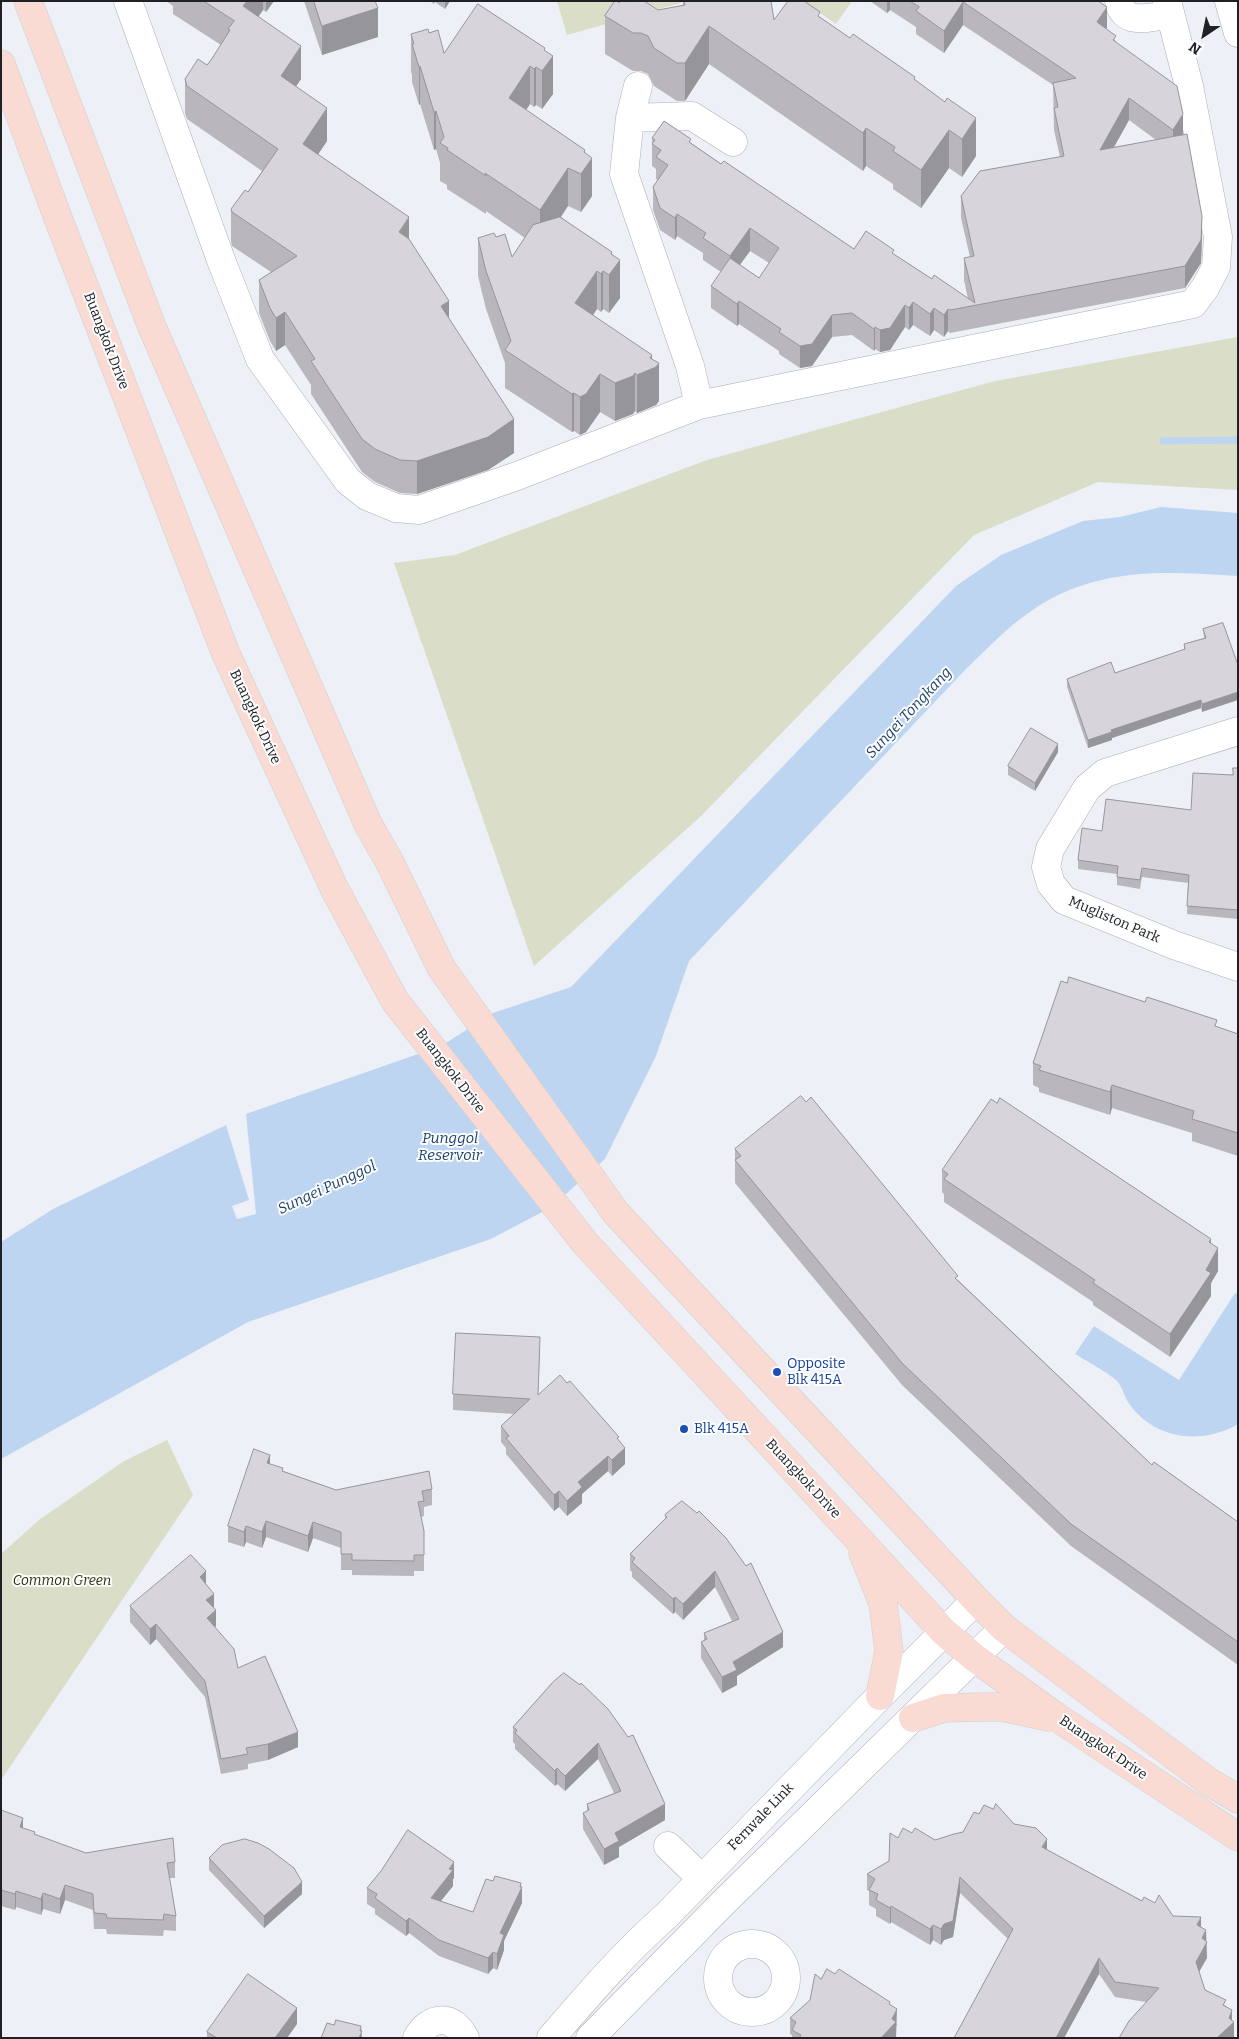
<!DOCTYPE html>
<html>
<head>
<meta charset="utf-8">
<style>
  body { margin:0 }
  #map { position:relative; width:1239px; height:2039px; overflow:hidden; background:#edf0f6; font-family:Bitter,serif }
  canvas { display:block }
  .frame { position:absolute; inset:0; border:2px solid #202124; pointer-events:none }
  .north { position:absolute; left:1179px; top:10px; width:50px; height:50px; -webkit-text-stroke:4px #fcfdfe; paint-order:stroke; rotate:214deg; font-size:14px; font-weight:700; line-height:20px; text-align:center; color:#202124 }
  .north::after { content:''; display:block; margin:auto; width:18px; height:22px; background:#202124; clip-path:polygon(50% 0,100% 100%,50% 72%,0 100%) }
</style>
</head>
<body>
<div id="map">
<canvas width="1239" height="2039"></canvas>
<div class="frame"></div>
<div class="north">N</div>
</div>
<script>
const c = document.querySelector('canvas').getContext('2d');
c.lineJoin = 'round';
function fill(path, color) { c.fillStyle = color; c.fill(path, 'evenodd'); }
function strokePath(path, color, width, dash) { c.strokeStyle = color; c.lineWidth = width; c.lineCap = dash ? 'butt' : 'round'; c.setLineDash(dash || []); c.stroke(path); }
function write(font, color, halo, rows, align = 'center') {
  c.font = font + ' Bitter,serif'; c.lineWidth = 4; c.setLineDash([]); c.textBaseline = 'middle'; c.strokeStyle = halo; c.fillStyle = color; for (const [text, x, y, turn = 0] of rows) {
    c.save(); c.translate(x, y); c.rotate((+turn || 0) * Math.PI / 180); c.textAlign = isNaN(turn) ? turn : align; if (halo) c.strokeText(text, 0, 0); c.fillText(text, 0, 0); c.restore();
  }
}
const green = new Path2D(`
  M557 1H688L567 35Z
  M803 1H852L836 24Z
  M1238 337V490L1098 482 974 535 700 817 534 966 394 563 455 555 707 460 995 381Z
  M167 1440 193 1495 1 1780V1554L39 1520 124 1461Z`);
const water = new Path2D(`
  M1161 507 1238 513V576C1166 571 1096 567 1034 609 1008 626 987 649 965 670L689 961 656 1056 605 1159 566 1194 544 1211 491 1239 248 1322 1 1459V1242L53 1209 226 1125 249 1200 232 1206 237 1219 256 1214 246 1114 441 1046 493 1013 571 987 956 586 1001 555 1083 521 1120 517Z
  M1235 1293 1238 1294V1424C1202 1445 1156 1440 1130 1405 1125 1399 1123 1388 1117 1381 1109 1373 1086 1361 1075 1354L1094 1326 1179 1380Z`);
const stream = new Path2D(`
  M1163 441 1238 440`);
const minor = new Path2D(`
  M128 1 221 260 260 359 348 481 367 496 396 508 419 510 517 476 699 405 1193 304 1205 288 1216 267 1218 237 1189 86 1167 1
  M1119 1C1123 27 1152 17 1170 14
  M1229 1 1238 33
  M638 86 630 118 624 174 690 366 699 405
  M630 118 692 116 733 142
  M1238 731 1105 773 1087 788 1050 849 1046 867 1051 884 1064 900 1174 945 1238 967
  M668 1846 701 1878
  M718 1978a34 34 0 1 1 68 0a34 34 0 1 1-68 0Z
  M417 2038C430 2015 453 2014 465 2038
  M551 2038C588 1995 624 1953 667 1915L880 1696 976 1600
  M590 2038 723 1903 1004 1628`);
const major = new Path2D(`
  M28 1 152 327 368 824 389 861 442 969 616 1213 976 1600 1004 1628 1020 1640 1209 1782 1238 1799
  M1 64 58 218 226 654 334 888 395 1001 585 1243 944 1632 975 1658 1058 1718 1238 1837
  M863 1553 883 1603 889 1651 880 1696
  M913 1718 944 1708 983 1707H1002L1049 1717`);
const wall = new Path2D(`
  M166 1H274L266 12 263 10 258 17 301 79 296 86 327 141 318 154 409 239 514 453 488 470 417 494 400 493 375 482 362 472 311 394V385L285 345 276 351 270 341 259 313V280L271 272 232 246 231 242V209L248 192 262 171 187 119 185 113V79L207 65 211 60 221 45 173 14V6Z
  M304 1H375L378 37 322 55Z
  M430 1H450L445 9 435 2 434 4Z
  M683 1H771L774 20 820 17 850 38 915 80 976 156 962 177 949 168 921 208 893 189V184L866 166 863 171 709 64 685 101H677L654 86 648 74 641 71H633L605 54V16L619 3 658 10 683 5Z
  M870 1H1098L1107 29 1183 135 1202 238 1201 263 1185 288 950 333 948 331 944 337 934 330 930 336 913 325 909 330 905 327 890 350 880 352 875 349 874 351 852 335 832 337 812 366 800 368 779 354V351L739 324 737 326 711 308V286L721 272 703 260V253L677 236 675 240 660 230 653 210V187L658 180 656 179V169L652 166V138L691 143 721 164 854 249 894 254 932 279 968 299 964 280V258L970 257 961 218V196L1060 157 1054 130 1053 85 963 25 944 53 916 34V27L890 10 887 13ZM1129 120 1156 140 1114 147ZM750 251 769 263 759 278 740 265Z
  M429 33 444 53 545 51 553 94 542 109 536 105 534 107 530 104 526 110 585 153 592 196 581 212 568 206 561 217 612 255 620 298 609 313 603 309 601 312 597 309 593 315 652 359 659 401 656 405 637 413 635 411 633 414 615 421 600 412 586 432 580 435 574 431 572 432 505 388V363L486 309 478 276V238L496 237 512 257 525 238 486 211V214L447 189V185L440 181V163L436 149 434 150 420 104 419 105 412 82V75L411 72V34Z
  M1223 623 1202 712 1201 708 1112 738V740L1088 748 1067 687V679L1115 673 1184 650V644L1204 638 1203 629Z
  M1058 752 1035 791 1008 775V766Z
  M1238 768V919L1187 914 1188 883 1142 877 1140 889 1117 885V874L1078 869V860L1102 831 1191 810 1233 775Z
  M1217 1027 1238 1034V1156L1192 1141V1133L1112 1108 1110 1115 1039 1092V1088L1033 1085V1063Z
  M735 1149 958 1280 1152 1465 1238 1522V1665L1071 1546 902 1385 735 1183Z
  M942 1170 1211 1244 1218 1271 1211 1283V1296L1170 1357 1093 1305V1302L944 1202V1194L942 1192Z
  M540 1353 538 1395 619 1442 625 1464 612 1476 608 1471 582 1494V1503L567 1516 559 1507 554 1511 506 1454V1448L501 1442V1426L514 1414 453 1410V1394Z
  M270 1464 283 1471 336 1490 432 1489V1505L424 1507V1516L421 1517 424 1531V1571H414V1576L352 1575V1570H341V1548L313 1538 308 1552 266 1537 262 1548 246 1542 244 1547 228 1542V1526Z
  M682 1501 783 1647 737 1676V1685L722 1693 701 1658V1642L704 1640V1633L732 1621 715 1587 683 1620 675 1612 673 1614 632 1577V1572L630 1570V1554L665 1520V1515Z
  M206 1584 214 1608 216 1626 215 1627 238 1668 298 1747 268 1760 248 1764V1769L221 1774 205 1697 156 1639 150 1645 130 1622V1606Z
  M553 1682 665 1820 619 1847V1857L604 1865 583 1829V1813L587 1812V1804L614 1793 598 1759 565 1791 557 1784 555 1786 515 1749V1744L513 1742V1727Z
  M1 1810 23 1828 35 1835 86 1853 175 1862V1878H169L176 1916V1931L164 1930 163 1936 107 1934 106 1929H94L93 1910 65 1900 60 1914 43 1909 41 1915 16 1907 15 1910 1 1906Z
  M979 1814 1014 1824 1047 1850 1142 1901 1173 1916 1201 1927 1206 1941 1207 1958 1199 1972 1205 1990 1226 2006 1232 2020 1234 2037 1146 2002 1115 1997 1099 1974 1064 2038H954L1008 1939 960 1893 953 1937 944 1940 941 1945 933 1940 930 1945 891 1922 890 1924 876 1916V1909L869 1905V1891L867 1890V1874L889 1861 898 1838 912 1833 935 1840 963 1832Z
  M209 1858 302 1894 264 1928 209 1870Z
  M454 1878 453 1879V1886L441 1901 473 1912 521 1887 522 1903 504 1941V1950L497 1970 493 1968 488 1974 439 1956 409 1933 406 1936 375 1914V1909L367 1904V1888Z
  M835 1974 890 2005 897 2025 896 2026V2038H792V2035L790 2034V2018L810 2000 821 1979Z
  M297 2024 287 2038H207V2032Z`);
const shadedWall = new Path2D(`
  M247 1H263V10L243 39V6Z
  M266 1H274L266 12Z
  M445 1H450L445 9Z
  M887 1H890V10L887 13Z
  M963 2V25L944 53V31Z
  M1107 7V29L1097 22Z
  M378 8V37L322 55V26Z
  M709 26V64L685 101V63Z
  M301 46V79L281 109V76Z
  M545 48V67L553 56V94L542 109V71L544 50Z
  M420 66V104L419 105V67Z
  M530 66V104L509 136V98Z
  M536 67V105L534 107V69Z
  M1129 98V120L1100 172V150Z
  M327 108V141L303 177V144Z
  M436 111V149L434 150V112Z
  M1183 114V136L1173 152V130Z
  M976 118V156L962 177V139Z
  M866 128V166L863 171V133Z
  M949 130V168L921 208V170Z
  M585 150V168L592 158V196L581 212V174L584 152Z
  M568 168V206L540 248V210Z
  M677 214V236L675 240V218Z
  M1202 216V238L1201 263 1185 288V266Z
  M409 217V250L399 232Z
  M750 228V251L730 278V256Z
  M612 252V271L620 260V298L609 313V275L611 254Z
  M597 271V309L575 341V303Z
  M603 271V309L601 312V274Z
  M449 301V334L441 306Z
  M739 301V324L737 326V304Z
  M913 302V325L909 330V308Z
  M905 305V327L890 350 880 352V330Z
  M934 308V330L930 336V314Z
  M948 309V331L944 337V315Z
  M285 312V345L276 351V318Z
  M832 315V337L812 366 800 368V346Z
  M875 327V349L874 351V329Z
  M652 355V369L659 363V401L656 405 637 413V375Z
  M635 373V411L633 414 615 421V383Z
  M600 374V412L586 432 580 435V397Z
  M574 393V431L572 432V394Z
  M514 419V453L488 470 417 494V461Z
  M1238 692V700L1202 712V704Z
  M1201 700V708L1112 738V740L1088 748V740L1111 730Z
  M1058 744V752L1035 791V783Z
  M1112 1085V1108L1110 1115V1092Z
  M1211 1239V1260L1218 1248V1271L1211 1283V1296L1170 1357V1334L1206 1270 1209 1242Z
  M625 1448V1464L612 1476V1460Z
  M270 1455V1470L267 1463Z
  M608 1456V1471L582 1494V1503L567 1516V1501L578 1482Z
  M559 1491V1507L554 1511V1495Z
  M266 1521V1537L262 1548V1532Z
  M313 1522V1538L308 1552V1536Z
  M246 1526V1542L244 1547V1532Z
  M206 1571V1587L200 1577Z
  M715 1571V1587L683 1620V1604Z
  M214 1594V1609L206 1600Z
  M675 1597V1612L673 1614V1599Z
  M216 1610V1626L207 1634V1618Z
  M156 1624V1639L150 1645V1629Z
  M783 1632V1647L737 1676V1685L722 1693V1677L733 1662Z
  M298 1732V1747L268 1760V1744Z
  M598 1743V1759L565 1791V1776Z
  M557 1768V1784L555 1786V1771Z
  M665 1804V1820L619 1847V1857L604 1865V1849L615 1833Z
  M23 1818V1834L20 1827Z
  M1047 1839V1854L1042 1847Z
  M454 1862V1878L453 1879V1886L431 1913V1898Z
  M960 1877V1893L953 1937 944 1940 941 1945V1929Z
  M302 1882V1894L264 1928V1916Z
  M521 1883V1889L522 1887V1903L504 1941V1950L497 1970V1954L500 1933Z
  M65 1885V1900L60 1914V1899Z
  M16 1891V1907L15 1910V1894Z
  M43 1893V1909L41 1915V1899Z
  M891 1906V1922L890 1924V1908Z
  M1201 1917V1933L1197 1925Z
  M409 1918V1933L406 1936V1921Z
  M933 1925V1940L930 1945V1929Z
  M1206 1930 1207 1958 1196 1977V1962L1202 1938Z
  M493 1952V1968L488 1974V1958Z
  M1099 1958V1974L1064 2038H1056Z
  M297 2008V2024L287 2038H275Z
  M897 2009 896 2038H881L892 2019Z
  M1232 2010V2024L1234 2022V2037L1217 2038 1229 2018Z
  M361 2026 362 2038H359L360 2031Z`);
const building = new Path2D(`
  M204 1H247L243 6 301 46 281 76 327 108 303 144 409 217 399 232 409 239 449 301 441 306 514 419 488 437 417 461 400 460 375 449 362 439 311 361 315 359 285 312 276 318 270 308 259 280 297 256 232 212 231 209 245 190 248 192 278 149 187 86 185 79 198 59 207 65 211 60 230 30 228 29 234 21Z
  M314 1H375L378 8 322 26Z
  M615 1H617L619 3 620 1H630L632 2V1H644L658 10 685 5 684 1H771L774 20 788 1H804L820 12 818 16 850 38 853 34 915 77 914 79 945 102 947 98 976 118 962 139 949 130 921 170 893 151 895 147 866 128 863 133 709 26 685 63H677L654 48 648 36 641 33H633L605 16Z
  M910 1H1098L1107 7 1097 22 1116 36 1113 40 1177 86 1183 114 1173 130 1129 98 1100 150 1187 134 1202 216 1201 240 1185 266 950 310 948 309 944 315 934 308 930 314 913 302 909 308 905 305 890 328 880 330 875 327 874 329 852 313 832 315 812 344 800 346 779 332 781 329 739 301 737 304 711 286 730 258 759 278 779 248 750 228 730 256 703 238 706 233 677 214 675 218 660 208 653 187 668 165 656 157 661 150 652 144 655 140 652 138 664 121 691 139 689 142 721 164 724 161 854 249 866 231 894 250 892 253 932 279 934 275 975 303 964 258 974 256 961 196 980 171 1064 156 1054 108 1058 107 1053 83 1076 78 963 2 944 31 916 11 919 7Z
  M478 4 545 48 544 50 553 56 542 71 536 67 534 69 530 66 509 98 585 150 584 152 592 158 581 174 568 168 540 210 485 173 486 176 447 150 448 148 440 143 444 137 436 111 434 112 420 66 419 67 412 44H414L411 34 428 29 429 33 438 30 444 53Z
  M560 217 612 252 611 254 620 260 609 275 603 271 601 274 597 271 575 303 652 355 650 358 659 363 656 367 637 375 635 373 633 376 615 383 600 374 586 394 580 397 574 393 572 394 505 350 511 341 486 271 478 238 494 233 496 237 505 234 512 257 533 225Z
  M1223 623 1238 665V692L1202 704 1201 700 1111 730 1112 732 1088 740 1067 679 1111 662 1115 673 1185 649 1184 644 1206 638 1203 629Z
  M1031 728 1058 744 1035 783 1008 766Z
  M1233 768H1238V910L1187 906 1189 875 1142 868 1140 880 1117 877 1118 866 1078 860 1082 828 1102 831 1106 799 1191 810 1193 773 1233 775Z
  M1069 977 1145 1002 1147 997 1217 1020 1215 1026 1238 1034V1133L1192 1119 1194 1111 1112 1085 1110 1092 1039 1070 1041 1066 1033 1063 1061 981 1067 983Z
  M801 1096 806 1102 811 1097 958 1276 955 1278 1152 1465 1154 1462 1238 1522V1642L1071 1524 902 1363 735 1160 741 1156 735 1149Z
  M1000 1098 1211 1239 1209 1242 1218 1248 1206 1270 1211 1273 1170 1334 1093 1283 1095 1280 944 1179 948 1174 942 1170 991 1099 997 1103Z
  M456 1333 540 1337 538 1395 560 1375 567 1383 570 1381 619 1437 617 1438 625 1448 612 1460 608 1456 578 1482 582 1487 567 1501 559 1491 554 1495 506 1438 509 1436 501 1426 530 1399 453 1394Z
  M254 1449 270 1455 267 1463 283 1468 282 1471 336 1490 429 1471 432 1489 422 1491 424 1501 418 1502 424 1531V1555H414V1561L352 1560V1554H341V1532L313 1522 308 1536 266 1521 262 1532 246 1526 244 1532 228 1526Z
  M682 1501 697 1513 699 1511 726 1538 746 1566 751 1563 783 1632 733 1662 737 1670 722 1677 701 1642 707 1639 704 1633 739 1619 715 1571 683 1604 675 1597 673 1599 632 1562 635 1558 630 1554 667 1517 665 1515Z
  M191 1555 206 1571 200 1577 214 1594 206 1600 216 1610 207 1618 234 1649 238 1668 265 1656 298 1732 268 1744 246 1748 248 1754 221 1759 205 1681 156 1624 150 1629 130 1606Z
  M564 1673 580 1685 581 1683 608 1709 628 1737 633 1735 665 1804 615 1833 619 1841 604 1849 583 1813 589 1810 587 1804 621 1791 598 1743 565 1776 557 1768 555 1771 515 1733 517 1730 513 1727 553 1682Z
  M996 1804 1014 1824 1036 1828 1047 1839 1042 1847 1142 1901 1144 1897 1155 1903 1159 1895 1173 1916 1201 1917 1197 1925 1206 1930 1202 1938 1207 1942 1196 1962 1205 1990 1226 2000 1223 2005 1232 2010 1229 2018 1234 2022 1217 2038H1119L1129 2021 1159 1988 1115 1982 1099 1958 1056 2038H954L1013 1929 960 1877 953 1921 944 1924 941 1929 933 1925 930 1929 891 1906 890 1908 876 1900 878 1894 869 1890 875 1879 867 1874 889 1861 890 1833 898 1838 903 1828 912 1833 915 1828 935 1840 954 1834 963 1832 974 1812 979 1814 984 1805 993 1809Z
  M1 1810 23 1818 20 1827 35 1832 34 1834 86 1853 173 1838 175 1862 167 1863 176 1916 164 1914 163 1920 107 1918 106 1914 94 1913 93 1894 65 1885 60 1899 43 1893 41 1899 16 1891 15 1894 1 1890Z
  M408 1830 454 1862 449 1869 453 1870 431 1898 473 1912 486 1879 493 1881 495 1876 521 1883 520 1887H522L500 1933 504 1935 497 1954 493 1952 488 1958 439 1940 409 1918 406 1921 375 1898 377 1894 367 1888 381 1871Z
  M245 1839 258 1843 269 1849 294 1868 302 1882 264 1916 209 1858 222 1845Z
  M827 1969 835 1974 839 1969 890 2002 889 2004 897 2009 892 2019 896 2022 881 2038H799L801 2035 792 2030 796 2022 790 2018 810 2000 815 1974 821 1979Z
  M248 1974 297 2008 275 2038H217L207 2032Z
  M336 2020 361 2026 360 2031H362L359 2038H321L327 2023 334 2025Z`);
const markers = [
  [777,1372,5,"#1a4fb4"],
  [684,1429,5,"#1a4fb4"]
];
const streetNames = [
  ["Buangkok Drive",106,341,69],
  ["Buangkok Drive",255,717,65],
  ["Mugliston Park",1114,920,23],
  ["Buangkok Drive",450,1071,52],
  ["Buangkok Drive",803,1479,47],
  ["Buangkok Drive",1103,1748,34],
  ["Fernvale Link",761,1817,-46]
];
const transitNames = [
  ["Opposite",787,1364],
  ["Blk 415A",787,1380],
  ["Blk 415A",694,1429]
];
const parkNames = [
  ["Common Green",62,1581]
];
const waterNames = [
  ["Sungei Tongkang",909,713,-47],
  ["Punggol",450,1139],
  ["Reservoir",450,1156],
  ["Sungei Punggol",327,1188,-25]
];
fill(green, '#daddc7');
fill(water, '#bdd5f1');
strokePath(stream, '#bdd5f1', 7);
strokePath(minor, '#abaeb4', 29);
strokePath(major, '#cececf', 29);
strokePath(minor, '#fff', 28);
strokePath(major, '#f9dbd4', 28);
fill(wall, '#b9b7bc');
fill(shadedWall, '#969599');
fill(building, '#d7d5db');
strokePath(building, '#969599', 1);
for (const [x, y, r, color] of markers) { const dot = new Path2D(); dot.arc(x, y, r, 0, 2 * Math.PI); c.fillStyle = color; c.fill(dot); strokePath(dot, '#fcfdfe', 2); }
write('14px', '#202124', '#fcfdfe', streetNames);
write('14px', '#164399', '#fcfdfe', transitNames, 'left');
write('italic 14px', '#2e3106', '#fcfdfe', parkNames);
write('italic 15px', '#1e4267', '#fcfdfe', waterNames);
</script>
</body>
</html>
